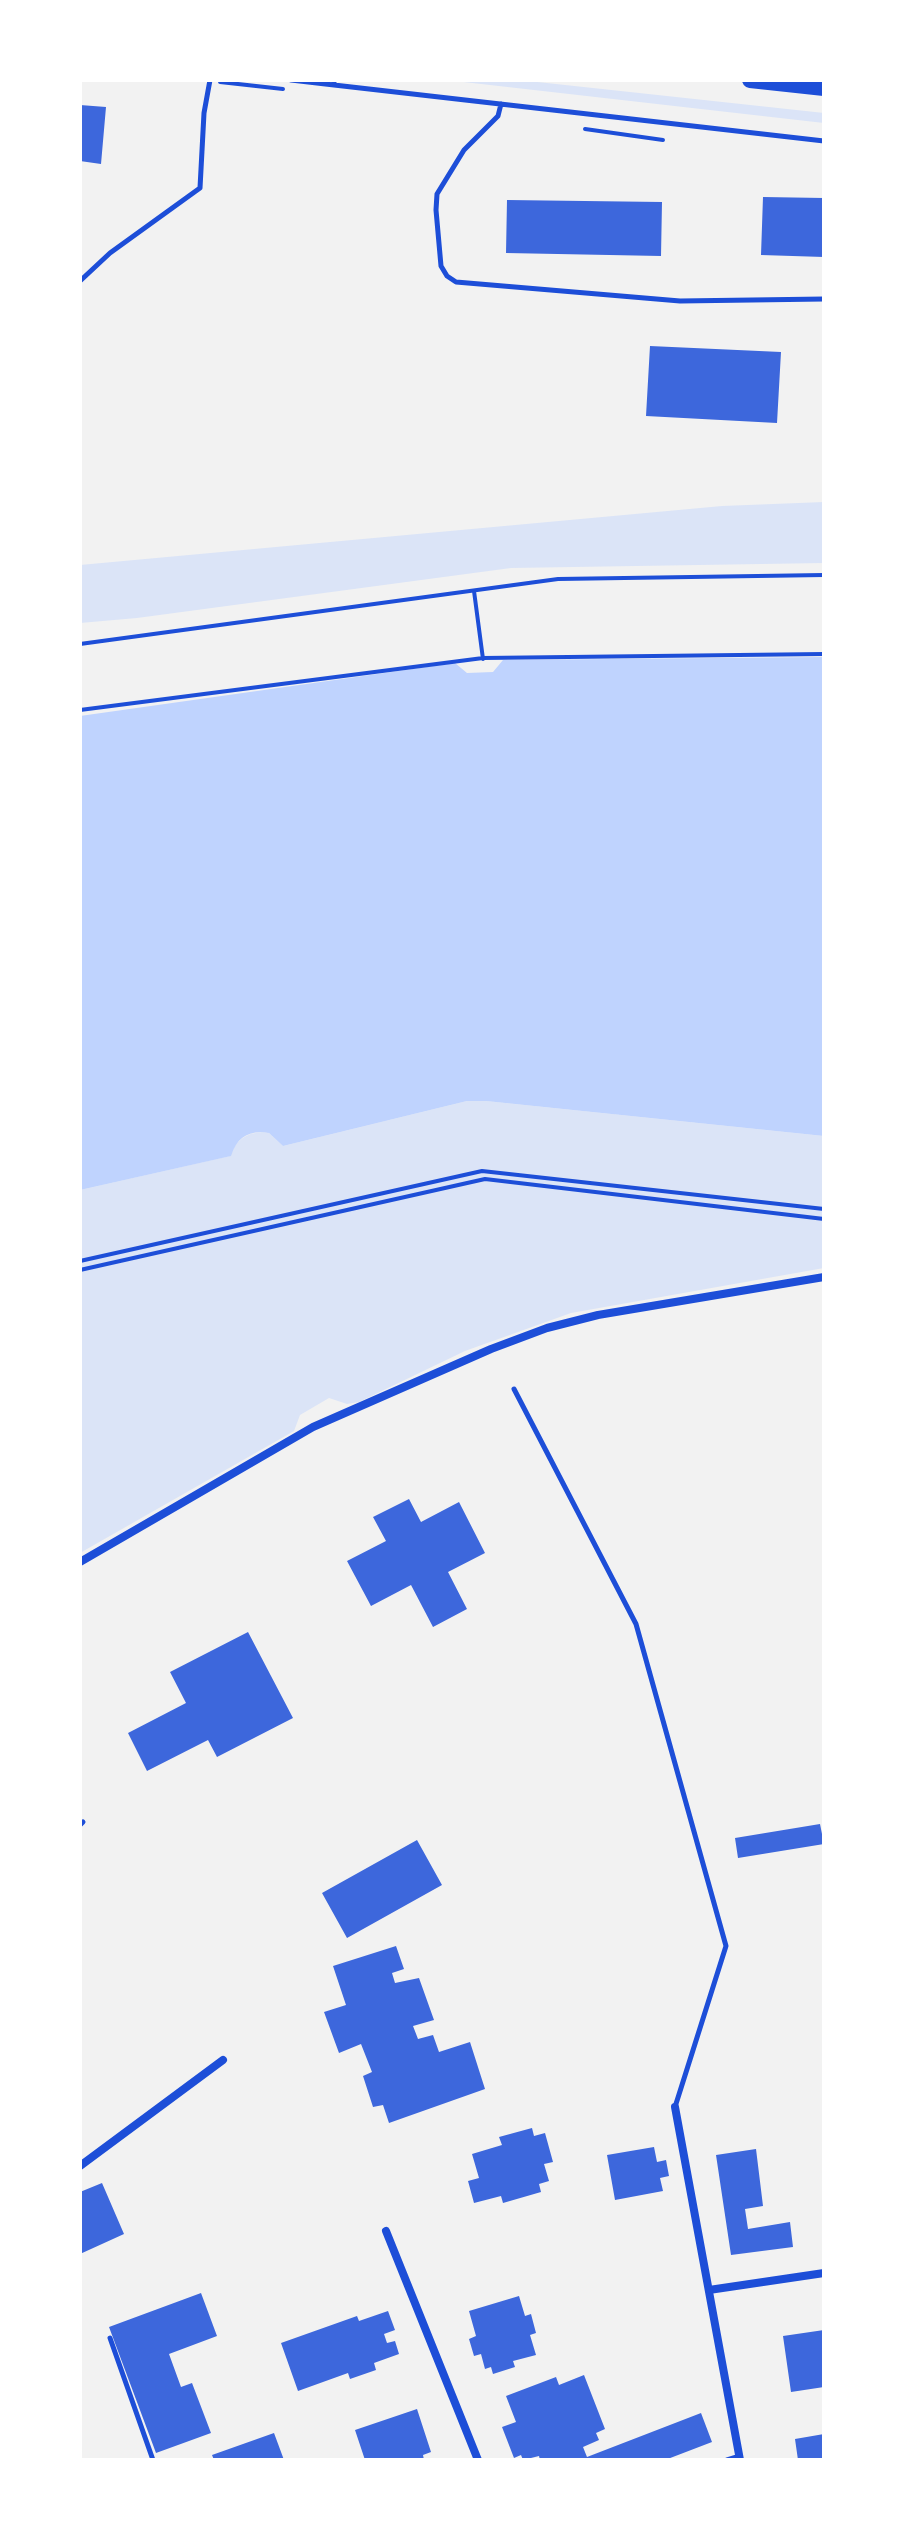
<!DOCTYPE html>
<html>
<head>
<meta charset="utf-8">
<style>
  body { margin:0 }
  #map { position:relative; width:904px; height:2540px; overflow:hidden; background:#f2f2f2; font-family:Lora,serif }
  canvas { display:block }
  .frame { position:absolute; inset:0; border:82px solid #fff; pointer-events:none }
</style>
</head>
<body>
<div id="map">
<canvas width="904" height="2540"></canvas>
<div class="frame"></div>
</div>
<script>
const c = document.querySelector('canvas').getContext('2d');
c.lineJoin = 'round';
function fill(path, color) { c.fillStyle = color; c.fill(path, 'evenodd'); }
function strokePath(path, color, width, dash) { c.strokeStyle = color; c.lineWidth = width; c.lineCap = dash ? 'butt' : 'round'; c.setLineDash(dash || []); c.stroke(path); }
const green = new Path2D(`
  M446 80H519L824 113V123Z
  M824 502V563L511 568 137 618 80 623V565L722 506Z
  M467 1101H486L824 1136V1268L571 1313 465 1351 359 1402 347 1404 329 1398 300 1415 294 1431 80 1553V1190L230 1156C237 1138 249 1130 269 1133L283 1146Z`);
const water = new Path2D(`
  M824 657V1136L486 1101H467L283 1146 269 1133C249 1130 237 1137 231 1156L80 1190V716L455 663 467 673 493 672 503 660Z`);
const building = new Path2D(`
  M80 105 106 107 101 164 80 161Z
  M763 197 824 198V257L761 255Z
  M507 200 662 202 661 256 506 253Z
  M650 346 781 352 777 423 646 416Z
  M409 1499 421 1522 459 1502 485 1553 448 1572 467 1609 433 1627 411 1585 371 1606 347 1561 386 1541 373 1517Z
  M248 1632 293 1718 217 1757 208 1740 147 1771 128 1733 186 1703 170 1672Z
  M820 1824 824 1844 738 1858 735 1838Z
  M417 1840 442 1885 347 1938 322 1893Z
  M396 1946 404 1969 392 1973 395 1983 419 1978 434 2020 413 2026 418 2039 433 2035 439 2052 470 2042 485 2089 389 2123 383 2105 373 2107 363 2076 372 2072 361 2044 339 2053 324 2012 346 2005 333 1966Z
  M532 2128 534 2136 545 2133 553 2162 544 2164 549 2181 539 2184 541 2192 503 2203 501 2196 474 2203 468 2181 479 2178 472 2154 502 2145 499 2137Z
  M654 2147 657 2162 666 2160 669 2176 660 2178 663 2191 615 2200 607 2155Z
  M756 2149 763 2206 745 2209 748 2229 790 2222 793 2247 731 2255 716 2155Z
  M102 2183 124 2234 80 2254V2192Z
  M201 2293 217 2336 169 2354 181 2387 192 2383 211 2433 156 2453 109 2327Z
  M519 2296 525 2316 531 2314 536 2333 530 2335 536 2355 513 2361 515 2367 493 2374 491 2367 485 2369 481 2354 474 2356 469 2339 476 2336 469 2311Z
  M388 2311 395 2330 384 2334 387 2343 395 2341 399 2354 374 2363 376 2370 350 2379 348 2373 298 2391 281 2343 357 2316 359 2321Z
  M824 2330V2387L791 2392 783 2336Z
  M584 2375 605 2429 596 2433 599 2440 583 2447 587 2457 701 2413 712 2442 665 2460H540L539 2456 523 2460 521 2455 514 2458 502 2427 516 2422 506 2396 556 2377 559 2385Z
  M417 2409 431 2452 423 2455 424 2460H365L355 2430Z
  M274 2433 284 2460H214L212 2455Z
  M824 2434V2460H798L795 2439Z`);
const path = new Path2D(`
  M220 82 283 89
  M585 129 663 140
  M474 591 483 659
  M80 644 558 579 824 575
  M80 710 483 658 824 654
  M80 1261 482 1171 824 1209
  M80 1270 485 1179 824 1219`);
const service = new Path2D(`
  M291 80 334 85V80
  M334 85 824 141
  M501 104 498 116 464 150 437 194 436 210 441 266 447 276 456 282 680 301 824 299
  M80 281 110 253 200 188 204 113 210 80
  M514 1389 636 1624 726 1946 675 2107
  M80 1825 83 1822
  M110 2338 153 2460
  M727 2460 740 2456`);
const minor = new Path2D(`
  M80 1562 313 1427 491 1349 547 1328 598 1315 824 1277
  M675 2107 740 2460
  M80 2166 223 2060
  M386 2231 478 2460
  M709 2290 824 2273`);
const secondary = new Path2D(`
  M750 80 824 88`);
fill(green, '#dbe4f7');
fill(water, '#bfd3fe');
fill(building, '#3d67dc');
strokePath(path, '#1d4ed8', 4);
strokePath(service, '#1d4ed8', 5);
strokePath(minor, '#1d4ed8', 8);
strokePath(secondary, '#1d4ed8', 16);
</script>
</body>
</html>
